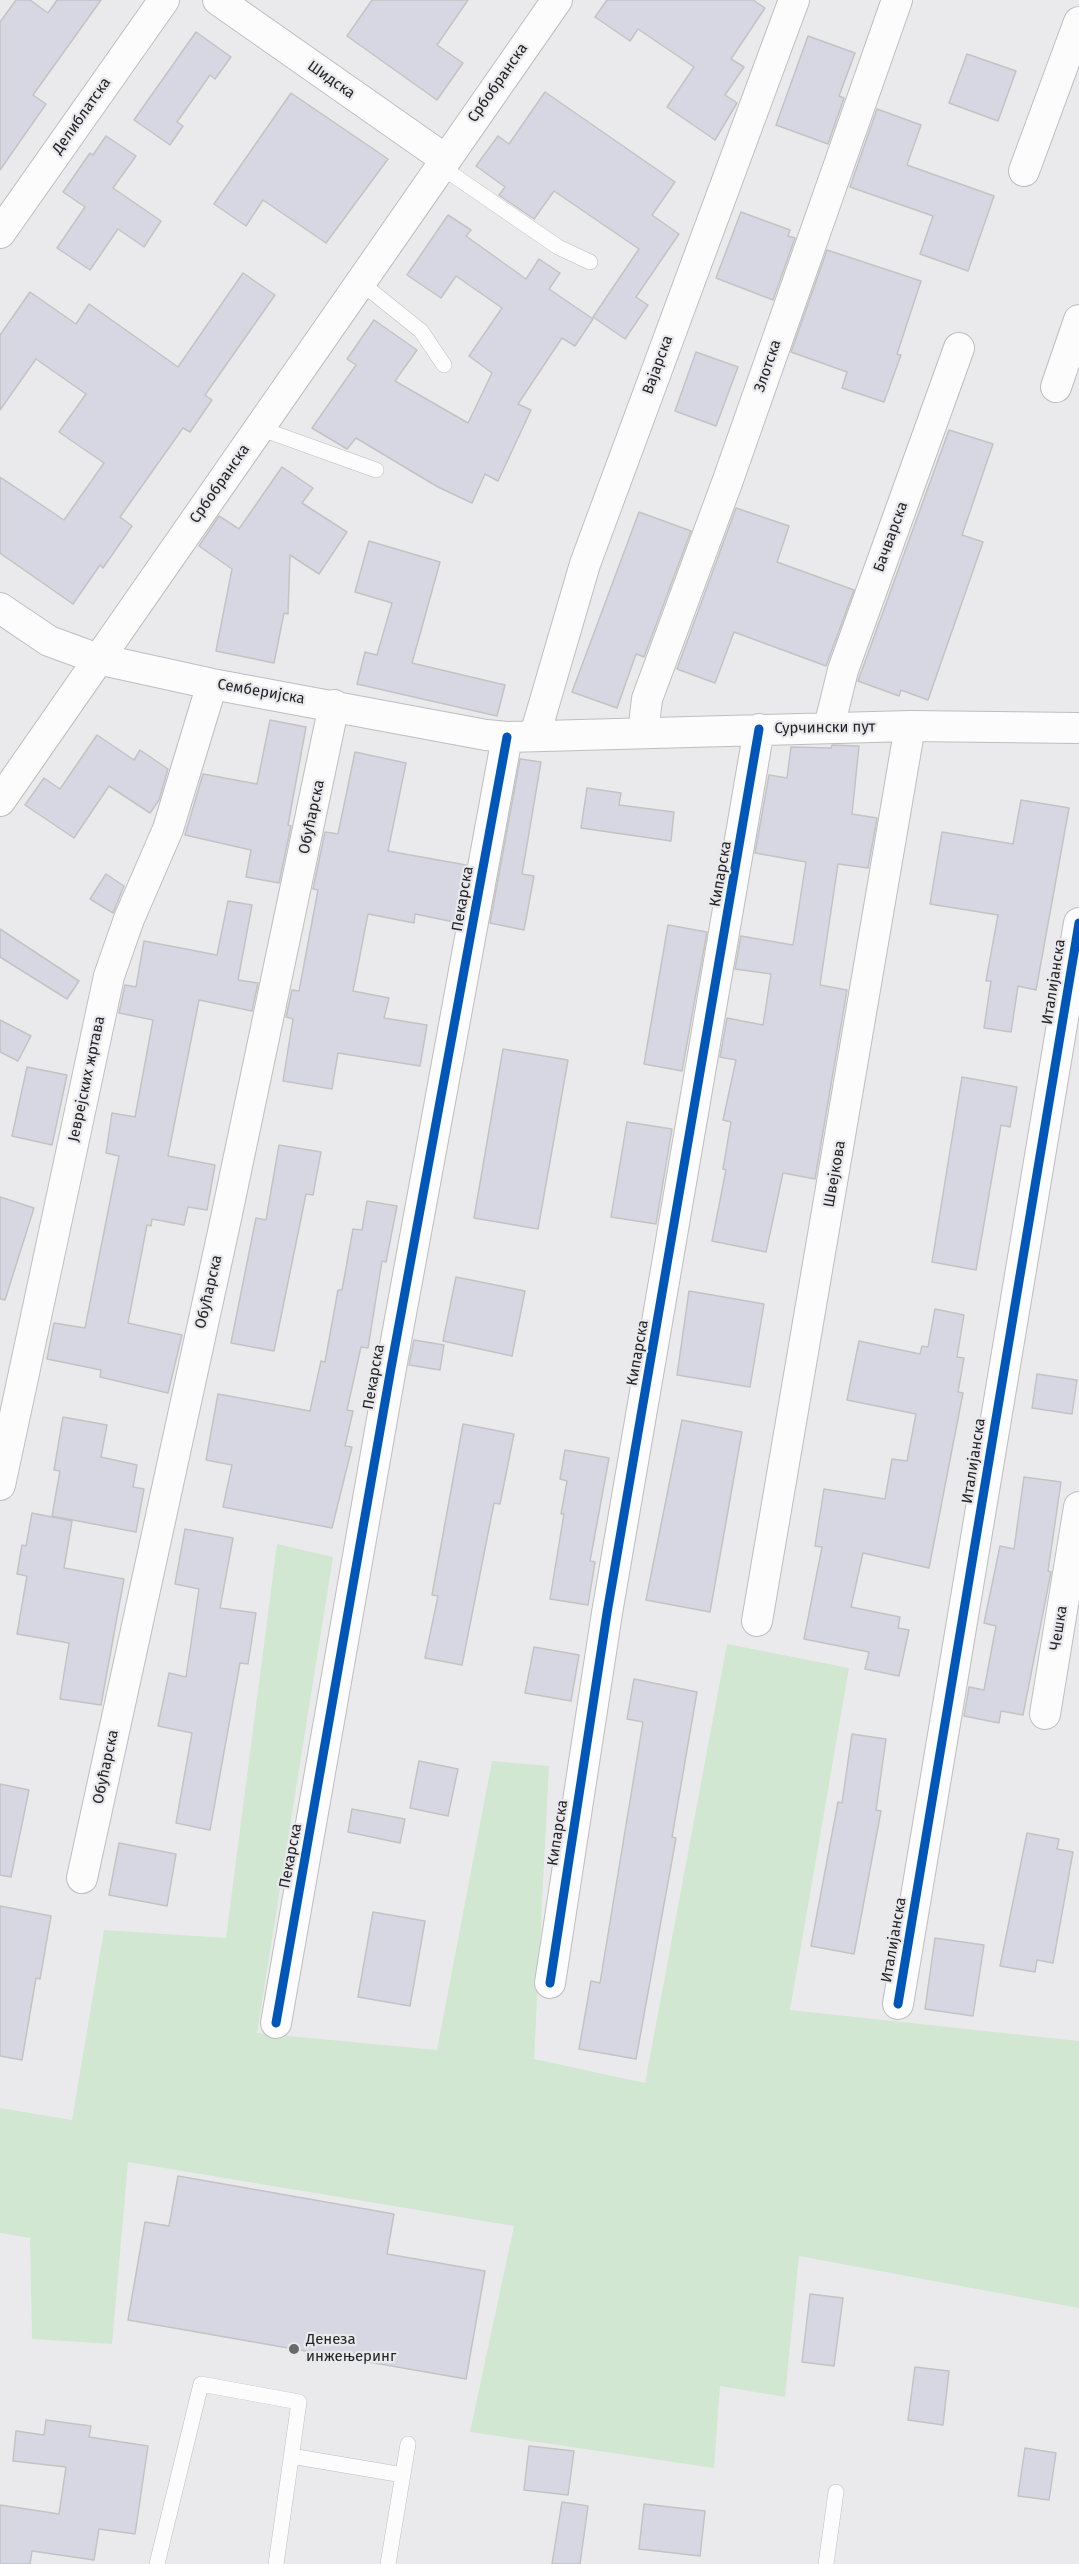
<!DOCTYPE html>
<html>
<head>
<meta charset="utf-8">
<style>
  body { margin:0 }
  canvas { display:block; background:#eaeaec }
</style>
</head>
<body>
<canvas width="1079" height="2564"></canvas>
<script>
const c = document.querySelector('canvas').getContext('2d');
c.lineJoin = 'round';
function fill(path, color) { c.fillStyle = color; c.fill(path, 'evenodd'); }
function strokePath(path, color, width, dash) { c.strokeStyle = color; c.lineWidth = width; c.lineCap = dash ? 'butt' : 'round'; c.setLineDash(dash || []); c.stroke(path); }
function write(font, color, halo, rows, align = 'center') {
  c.font = font + ' "Fira Sans",sans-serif'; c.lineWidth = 4.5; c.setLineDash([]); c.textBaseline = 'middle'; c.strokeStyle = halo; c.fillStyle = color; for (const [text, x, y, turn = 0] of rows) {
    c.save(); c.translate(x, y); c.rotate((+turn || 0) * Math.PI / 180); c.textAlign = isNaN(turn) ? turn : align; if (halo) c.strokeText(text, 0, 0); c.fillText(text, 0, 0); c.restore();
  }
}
const green = new Path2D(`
  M277 1544 333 1557 257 2033 437 2050 492 1761 549 1766 534 2059 645 2083 727 1644 849 1668 790 2010 1079 2041V2308L799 2256 785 2397 720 2386 714 2468 470 2432 514 2226 128 2162 112 2344 32 2339 30 2238 0 2233V2108L72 2120 104 1930 226 1938Z`);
const building = new Path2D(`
  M16 0H30L48 13 57 0H101L33 95 46 104 0 170V22Z
  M372 0H468L437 45 463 63 437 100 347 36Z
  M607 0H753L765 8 731 59 744 67 725 95 737 103 715 140 667 107 694 67 638 29 630 41 595 17Z
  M196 32 231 57 215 79 210 75 177 122 183 126 170 145 134 120Z
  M808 36 855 53 839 96 844 98 828 144 776 125Z
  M967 54 1016 71 998 121 949 103Z
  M545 92 675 182 652 215 679 234 636 297 648 305 625 339 593 317 639 249 554 191 534 219 499 195 505 187 476 166 498 136 509 144Z
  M291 93 388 159 326 243 263 200 246 226 214 204Z
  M877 109 921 125 907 165 994 196 968 271 920 254 933 216 850 187Z
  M106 136 136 156 113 188 161 221 144 247 118 229 90 270 57 248 85 207 63 192 90 153 93 155Z
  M741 212 790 230 788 236 795 238 773 300 716 278Z
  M448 215 471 230 466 236 526 279 539 259 560 273 549 289 593 319 575 346 562 338 518 404 531 410 498 481 485 474 472 503 438 487 356 438 347 449 312 428 356 365 347 359 374 320 417 350 395 381 468 423 492 373 469 356 502 308 456 276 441 298 407 275Z
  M827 250 921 281 897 354 901 355 884 402 842 388 847 372 791 352Z
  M243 273 275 295 205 395 212 400 190 432 183 428 120 517 132 526 103 568 100 565 73 604 0 553V477L64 520 104 463 59 432 86 394 36 359 0 410V335L30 292 76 324 89 304 178 367Z
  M696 352 738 367 716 426 675 411Z
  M949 430 993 444 962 535 983 542 928 700 901 690 899 696 858 681Z
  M282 467 313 488 302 503 347 532 319 574 290 555 288 614 284 613 274 663 216 651 232 569 199 546 219 516 239 529Z
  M736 508 789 526 777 562 854 590 826 666 734 632 715 683 677 669Z
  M639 512 691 531 644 657 636 654 617 708 572 692Z
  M369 541 440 562 412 663 505 685 497 716 357 684 365 652 377 655 392 603 355 592Z
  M270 720 306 727 288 825 291 826 279 883 246 877 251 850 185 835 203 774 257 784Z
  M97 735 134 760 140 750 168 769 159 800 150 813 109 786 74 838 25 805 44 778 60 789Z
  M832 745 859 746 852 814 877 818 868 868 838 864 820 985 847 990 815 1179 783 1173 766 1252 712 1241 726 1170 723 1169 731 1122 723 1120 736 1060 720 1057 727 1018 763 1025 771 974 735 969 741 936 793 945 806 862 755 853 769 775 787 778 791 747 831 748Z
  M355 752 406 763 388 851 466 865 454 922 415 914 414 923 368 914 353 991 389 998 384 1018 427 1025 420 1066 338 1053 332 1089 283 1081 293 1019 286 1017 292 990 299 991 318 890 313 889 325 832 338 834Z
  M520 759 541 762 522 874 534 876 524 930 490 923Z
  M587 788 621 793 619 805 674 812 671 841 581 828Z
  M1021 800 1069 808 1036 990 1018 986 1011 1032 984 1028 991 981H986L998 915 930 904 942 832 1013 844Z
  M106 874 124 886 113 913 90 899Z
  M228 901 252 905 238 980 258 983 252 1011 199 1000 168 1156 215 1165 207 1210 188 1207 184 1225 152 1219 151 1226 147 1225 128 1323 182 1335 168 1393 100 1377 101 1370 47 1359 54 1323 85 1328 119 1156 106 1153 112 1113 135 1117 153 1020 119 1013 125 985 136 987 144 941 217 955Z
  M668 925 707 932 682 1071 644 1064Z
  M0 929 79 981 67 999 0 957Z
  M0 1020 31 1036 18 1061 0 1052Z
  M503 1049 568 1060 538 1229 474 1218Z
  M27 1067 67 1075 52 1145 12 1136Z
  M962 1077 1017 1087 1010 1127 1001 1125 976 1270 932 1262Z
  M627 1122 672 1129 656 1224 611 1217Z
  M279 1145 321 1152 313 1195 306 1194 274 1351 231 1343 256 1218 266 1220Z
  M0 1197 34 1208 5 1300 0 1299Z
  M367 1201 397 1206 386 1262 382 1261 368 1348 361 1347 347 1410 353 1411 345 1446 352 1447 332 1528 223 1507 232 1465 206 1460 218 1394 310 1411 321 1361 325 1362 338 1290H342L353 1229 362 1230Z
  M456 1277 525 1291 512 1356 443 1341Z
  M689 1291 764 1304 750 1387 677 1375Z
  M935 1309 964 1315 957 1357 964 1358 958 1392 963 1393 929 1568 863 1553 851 1607 900 1617 898 1628 909 1630 899 1676 865 1669 869 1652 804 1639 822 1547 815 1546 824 1489 885 1499 892 1459 907 1461 916 1414 847 1400 859 1341 920 1354 922 1346 928 1347Z
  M414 1340 444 1345 440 1370 409 1365Z
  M1037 1374 1077 1380 1072 1414 1032 1408Z
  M63 1417 107 1425 101 1457 137 1465 133 1487 144 1489 136 1532 52 1516 60 1471 54 1470Z
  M682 1420 742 1432 710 1612 646 1600Z
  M463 1424 514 1434 500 1504 494 1503 462 1665 425 1658 438 1596 432 1595Z
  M565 1450 609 1458 590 1561 595 1562 588 1605 550 1599 564 1514H561L567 1481 560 1479Z
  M1024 1477 1061 1482 1048 1571 1051 1572 1023 1715 1001 1711 999 1723 964 1716 969 1687 984 1690 996 1626 984 1623 1000 1546 1014 1549Z
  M32 1513 72 1521 64 1568 124 1579 101 1705 60 1699 69 1643 17 1634 27 1576 17 1574 22 1545 26 1546Z
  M185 1529 233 1538 220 1608 256 1613 248 1664 240 1663 210 1830 176 1823 192 1733 158 1726 169 1673 186 1677 199 1589 175 1584Z
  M534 1647 579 1655 571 1701 525 1693Z
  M634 1679 697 1692 672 1837 676 1838 636 2059 579 2049 591 1981 600 1983 643 1722 627 1719Z
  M852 1734 886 1739 876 1810 881 1811 854 1954 811 1946 838 1802 842 1803Z
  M419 1761 458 1769 448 1816 410 1808Z
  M0 1784 29 1790 11 1877 0 1875Z
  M352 1809 405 1819 400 1843 348 1832Z
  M1027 1833 1059 1839 1057 1849 1073 1852 1053 1963 1037 1960 1035 1972 1000 1966Z
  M119 1843 176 1854 167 1906 109 1895Z
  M0 1906 51 1916 40 1979 36 1978 22 2060 0 2056Z
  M373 1912 425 1921 410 2006 358 1997Z
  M935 1938 984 1945 973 2016 925 2009Z
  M178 2176 394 2214 387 2254 485 2271 466 2379 128 2320 145 2222 169 2226Z
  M810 2294 843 2298 834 2366 802 2362Z
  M915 2367 949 2371 943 2425 908 2420Z
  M46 2420 91 2426 89 2437 148 2446 135 2534 99 2529 94 2560 32 2551 30 2564H0V2505L59 2514 66 2467 13 2461 16 2431 44 2435Z
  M529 2446 574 2451 568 2495 524 2490Z
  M1025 2448 1056 2453 1049 2500 1018 2496Z
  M562 2502 588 2506 580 2564H552Z
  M644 2504 705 2511 700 2556 639 2549Z`);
const service = new Path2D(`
  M440 166 558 247 590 262
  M360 282 421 331 444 365
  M259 428 376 470
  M291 2456 403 2475
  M157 2564 201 2384 299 2402 276 2564
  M388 2564 408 2444
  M826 2564 836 2492`);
const minor = new Path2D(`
  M218 0 445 159
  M1024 171 1079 22
  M0 233 164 0
  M1056 387 1079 320
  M0 608 49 641 98 659 212 684 486 735 507 737 910 726 1079 728
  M829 727 843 670 959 348
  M643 733 647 699 728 480 897 0
  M535 735 585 564 794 0
  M0 801 557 0
  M0 1485 109 976 129 919 168 829 212 684
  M757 1621 910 726
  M1045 1714 1079 1507
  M82 1878 225 1223 334 705
  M550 1983 607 1613 759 729
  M898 2004 1079 923
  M276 2023 391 1368 507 737`);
const cycleway = new Path2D(`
  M550 1983 607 1613 759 729
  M898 2004 1079 923
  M276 2023 391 1368 507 737`);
const markers = [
  [294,2349,6,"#69696b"]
];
const streetNames = [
  ["Шидска",331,80,35],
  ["Србобранска",498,83,-55],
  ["Делиблатска",82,116,-55],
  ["Вајарска",658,365,-70],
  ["Злотска",768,366,-71],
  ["Србобранска",220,484,-55],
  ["Бачварска",891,537,-70],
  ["Семберијска",261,692,10],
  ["Сурчински пут",825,728,-1],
  ["Обућарска",312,817,-78],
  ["Кипарска",721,874,-80],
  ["Пекарска",463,899,-80],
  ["Италијанска",1054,982,-81],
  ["Јеврејских жртава",87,1079,-78],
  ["Швејкова",835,1174,-80],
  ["Обућарска",209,1292,-77],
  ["Кипарска",638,1353,-80],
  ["Пекарска",374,1377,-80],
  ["Италијанска",974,1461,-81],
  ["Чешка",1059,1628,-81],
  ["Обућарска",106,1767,-78],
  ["Кипарска",558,1833,-81],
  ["Пекарска",291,1856,-79],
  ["Италијанска",894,1940,-80]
];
const poiNames = [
  ["Денеза",306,2340],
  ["инжењеринг",306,2357]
];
fill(green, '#d1e7d1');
fill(building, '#d7d7e4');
strokePath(building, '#c3c3c4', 1.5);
strokePath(service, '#bebec0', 16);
strokePath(minor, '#bebec0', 32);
strokePath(service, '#fcfcfc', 15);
strokePath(minor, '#fcfcfc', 30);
strokePath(cycleway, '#0057b8', 9);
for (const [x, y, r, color] of markers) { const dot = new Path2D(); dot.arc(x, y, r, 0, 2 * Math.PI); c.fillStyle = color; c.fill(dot); strokePath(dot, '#e9e9ed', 2); }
write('15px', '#232425', '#e9e9ed', streetNames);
write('15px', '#232425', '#e9e9ed', poiNames, 'left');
</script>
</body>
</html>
